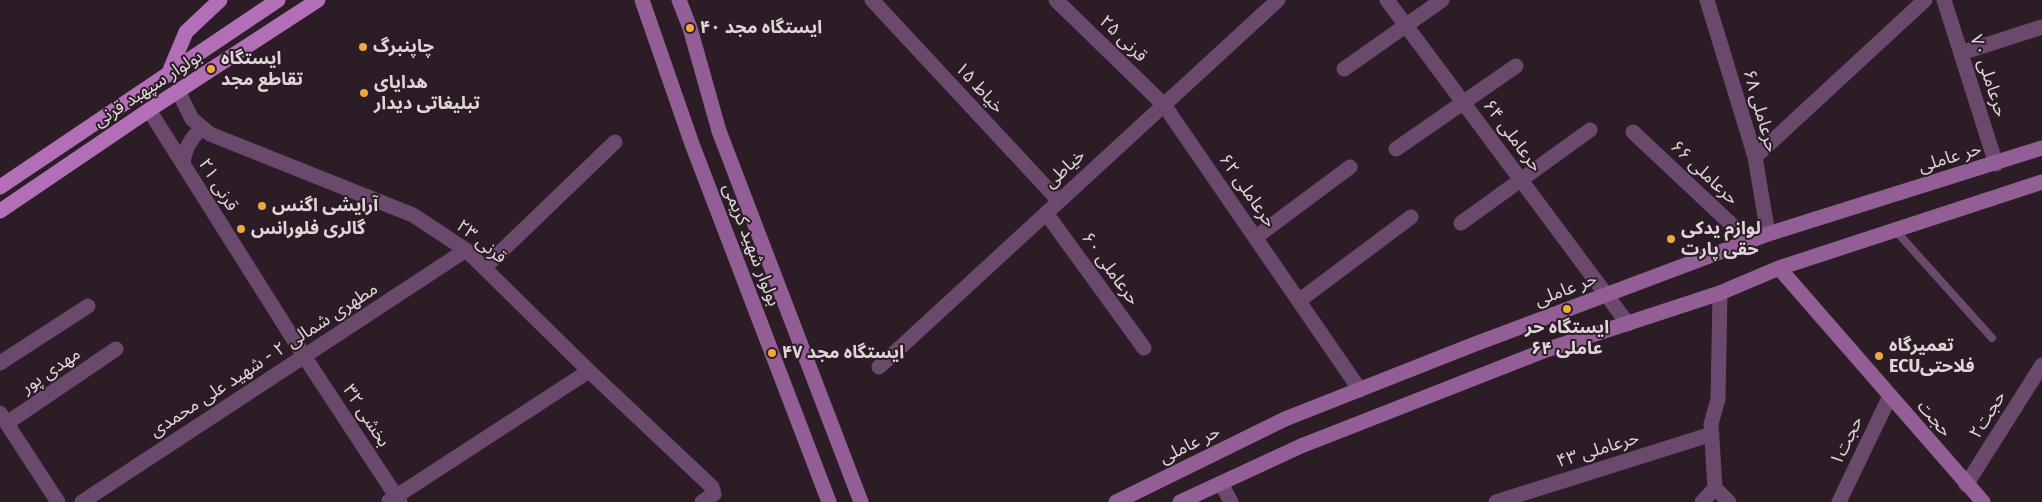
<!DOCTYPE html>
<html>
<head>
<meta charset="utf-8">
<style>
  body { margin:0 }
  canvas { display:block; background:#2b1c25 }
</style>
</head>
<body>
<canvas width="2042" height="502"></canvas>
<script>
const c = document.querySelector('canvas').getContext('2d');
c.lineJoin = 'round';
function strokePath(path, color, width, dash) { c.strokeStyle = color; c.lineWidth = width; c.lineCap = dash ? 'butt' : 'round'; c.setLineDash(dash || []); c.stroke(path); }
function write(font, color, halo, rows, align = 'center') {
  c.font = font + ' "Fira Sans","Noto Sans Arabic",sans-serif'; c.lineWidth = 4; c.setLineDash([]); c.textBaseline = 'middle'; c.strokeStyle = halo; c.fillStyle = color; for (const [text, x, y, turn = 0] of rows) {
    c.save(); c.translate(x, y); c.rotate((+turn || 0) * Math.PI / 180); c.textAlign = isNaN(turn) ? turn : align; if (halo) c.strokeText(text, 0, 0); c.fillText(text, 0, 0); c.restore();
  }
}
const lane = new Path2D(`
  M1895 230 1992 338`);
const street = new Path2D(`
  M872 0 1059 201
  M1056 0 1164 105 1360 390
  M1387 0 1628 324
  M1707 0 1755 157 1768 234
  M1944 0 1996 164
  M1961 53 2042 27
  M1344 69 1442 0
  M178 91 192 119 210 134 413 215 466 250 589 371 712 487 714 494 702 502
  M149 110 304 356 400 502
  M1633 132 1749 241
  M1396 149 1516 66
  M1755 157 1925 0
  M183 163C185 148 191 137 203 128
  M1046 213 1144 348
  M1461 223 1590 130
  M1256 237 1350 167
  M485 267 615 142
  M1300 300 1411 217
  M0 363 88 306
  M879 367 1278 0
  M0 413 58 502
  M7 423 116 349
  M1221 483 1231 502
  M1966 485 2042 365
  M1715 488 1711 424 1718 399 1720 293
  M1715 488 1729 502
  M389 501 589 371
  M82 502 466 250
  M1496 502 1712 434
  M1702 502 1715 488
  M1839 502 1890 396`);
const secondary = new Path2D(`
  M642 0 692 144 829 502
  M679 0 690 28 719 131 861 502
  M1779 268 1983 502
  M1116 502 1285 419 1475 344 1768 234 2042 148
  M1180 502 1301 446 1546 350 1720 293 1779 268 2042 182`);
const primary = new Path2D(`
  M168 75 186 32 220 0
  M0 187 278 0
  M0 211 149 110 318 0`);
const markers = [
  [690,28,5,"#eea83c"],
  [363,47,5,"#eea83c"],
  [211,69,5,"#eea83c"],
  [364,93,5,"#eea83c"],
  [262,206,5,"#eea83c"],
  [241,229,5,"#eea83c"],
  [1671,239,5,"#eea83c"],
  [1567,309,5,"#eea83c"],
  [772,353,5,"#eea83c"],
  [1879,356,5,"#eea83c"]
];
const poiNames = [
  ["ایستگاه مجد ۴۰",700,28],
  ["چاپنبرگ",373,47],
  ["ایستگاه",221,59],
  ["تقاطع مجد",221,80],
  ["هدایای",374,83],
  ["تبلیغاتی دیدار",374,104],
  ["آرایشی اگنس",272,206],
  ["گالری فلورانس",251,229],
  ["لوازم یدکی",1681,229],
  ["حقی پارت",1681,250],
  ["ایستگاه حر",1567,328,"center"],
  ["عاملی ۶۴",1567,349,"center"],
  ["تعمیرگاه",1889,346],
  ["ECUفلاحتی",1889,367],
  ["ایستگاه مجد ۴۷",782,353]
];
const streetNames = [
  ["قرنی ۲۵",1123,39,44],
  ["حرعاملی ۷۰",1988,76,72],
  ["خیاط ۱۵",979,88,47],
  ["بولوار سپهبد قرنی",148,89,-33],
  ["حرعاملی ۶۸",1760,111,74],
  ["حرعاملی ۶۴",1512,136,53],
  ["حر عاملی",1950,158,-17],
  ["خیاطی",1065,169,-42],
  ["حرعاملی ۶۶",1704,173,43],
  ["قرنی ۲۱",218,185,58],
  ["حرعاملی ۶۲",1247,191,55],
  ["قرنی ۲۳",481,242,39],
  ["بولوار شهید کریمی",751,245,69],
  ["حرعاملی ۶۰",1110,269,54],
  ["حر عاملی",1566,290,-21],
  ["مطهری شمالی ۲ - شهید علی محمدی",264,360,-33],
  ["مهدی پور",51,371,-34],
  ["حجت۲",1988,415,-58],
  ["بخشی ۳۲",366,416,57],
  ["حجت",1934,419,49],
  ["حجت۱",1847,441,-64],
  ["حر عاملی",1190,445,-26],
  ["حرعاملی ۴۳",1598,450,-17]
];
strokePath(lane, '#6a496c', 8);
strokePath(street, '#6a496c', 15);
strokePath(secondary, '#935e96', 15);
strokePath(primary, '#b26eb6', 15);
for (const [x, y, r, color] of markers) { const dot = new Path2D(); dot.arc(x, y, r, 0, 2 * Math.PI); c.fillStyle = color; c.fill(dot); strokePath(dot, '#2b1c25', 2); }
write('bold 18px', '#e0d5db', '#2b1c25', poiNames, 'left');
write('18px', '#e0d5db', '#2b1c25', streetNames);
</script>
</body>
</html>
